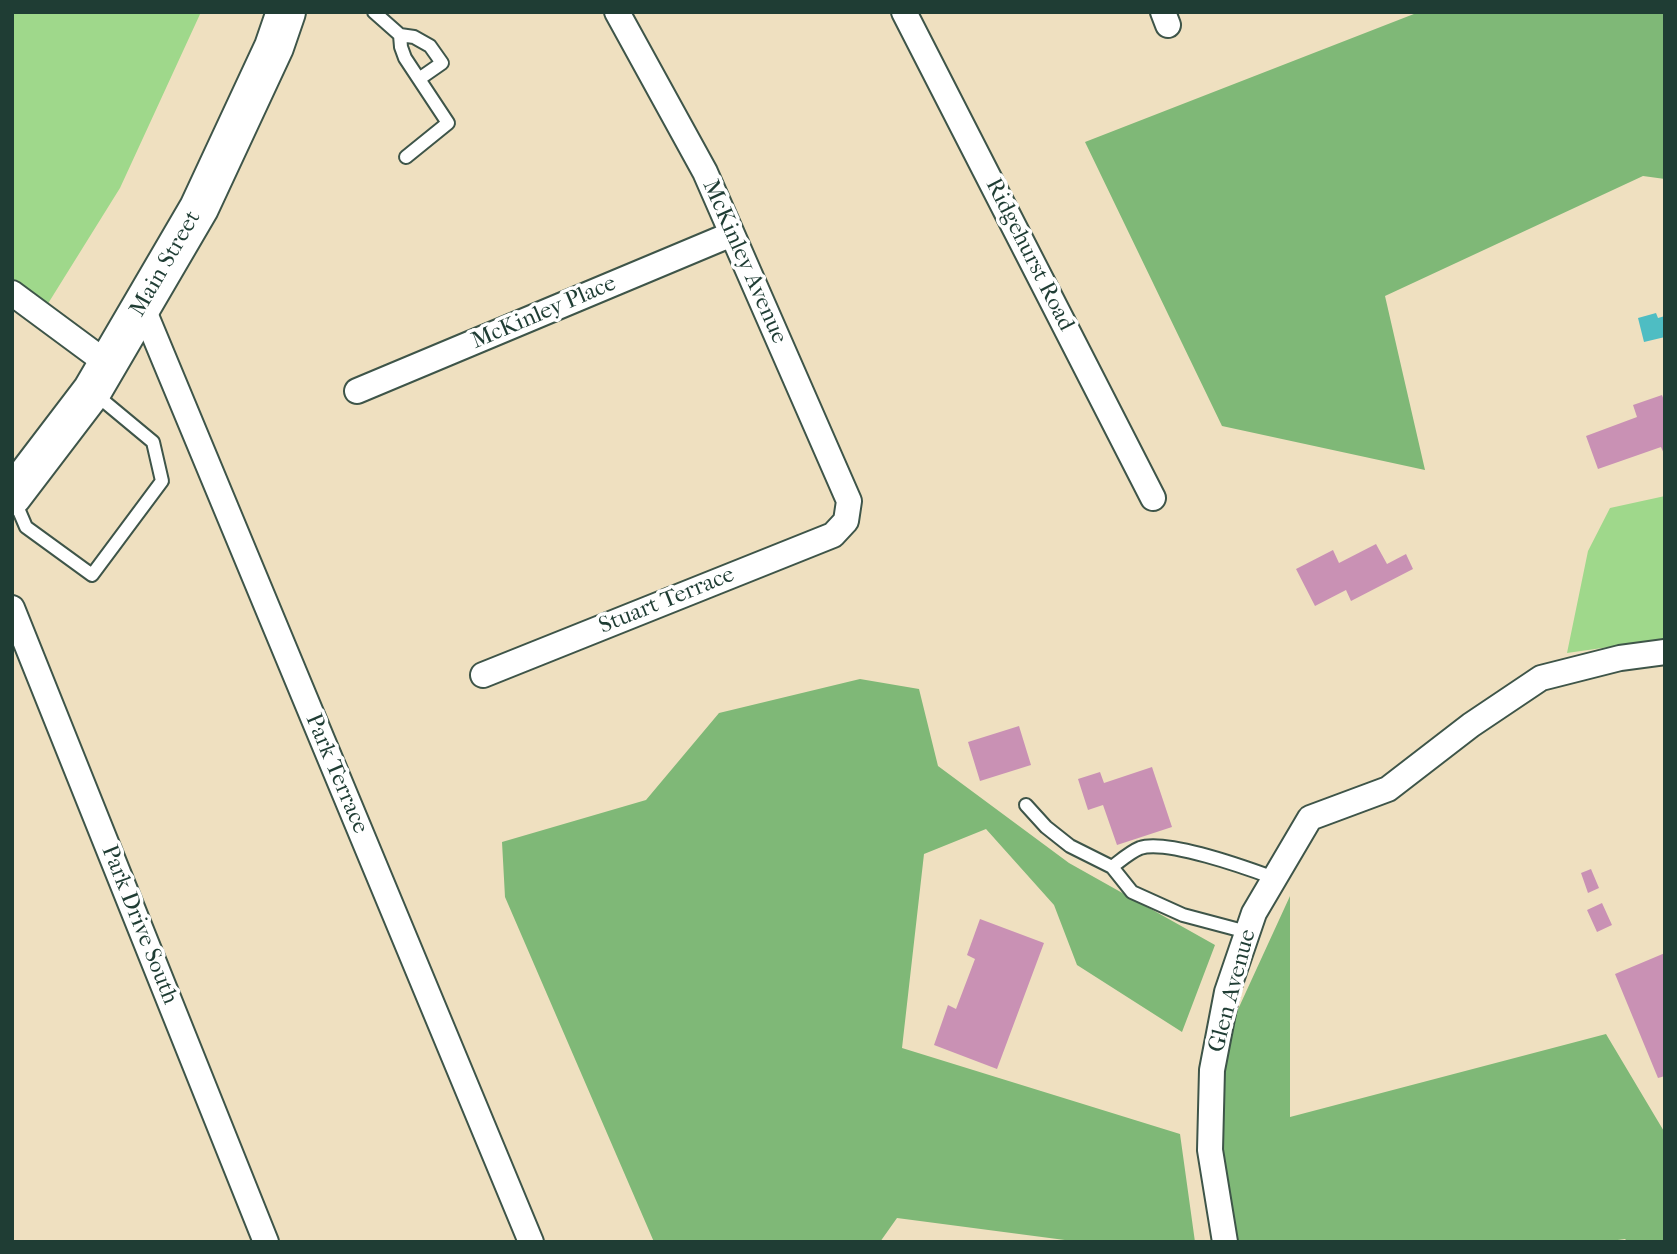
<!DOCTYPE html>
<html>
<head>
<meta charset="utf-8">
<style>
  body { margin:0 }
  #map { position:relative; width:1677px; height:1254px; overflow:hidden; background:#efe0c0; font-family:"IM FELL French Canon",serif }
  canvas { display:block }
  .frame { position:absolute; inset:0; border:14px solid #1f3d34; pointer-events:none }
</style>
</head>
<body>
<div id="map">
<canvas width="1677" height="1254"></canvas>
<div class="frame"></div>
</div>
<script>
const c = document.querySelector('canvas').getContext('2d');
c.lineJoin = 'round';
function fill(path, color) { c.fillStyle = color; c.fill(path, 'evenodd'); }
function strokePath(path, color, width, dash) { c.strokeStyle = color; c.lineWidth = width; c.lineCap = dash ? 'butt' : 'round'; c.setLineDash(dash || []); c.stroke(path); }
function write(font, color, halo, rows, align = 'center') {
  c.font = font + ' "IM FELL French Canon",serif'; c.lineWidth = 7; c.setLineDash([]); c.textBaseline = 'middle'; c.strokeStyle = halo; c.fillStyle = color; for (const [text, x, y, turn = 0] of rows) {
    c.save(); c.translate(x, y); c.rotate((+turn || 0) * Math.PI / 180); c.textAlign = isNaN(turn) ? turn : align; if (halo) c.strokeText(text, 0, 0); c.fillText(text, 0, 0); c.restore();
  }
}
const green = new Path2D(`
  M12 12H201L120 188 44 310 12 287Z
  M1665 496V639L1567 653 1588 551 1610 508Z`);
const forest = new Path2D(`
  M1419 12H1665V179L1643 176 1385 296 1425 470 1222 426 1085 142Z
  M860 679 919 689 938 766 1069 863 1215 945 1182 1032 1077 965 1054 905 986 829 924 854 902 1048 1180 1134 1195 1242H1080L897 1218 880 1242H654L505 897 502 842 646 800 719 713Z
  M1290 896V1117L1606 1034 1665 1133V1242H1628L1625 1239 1603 1242H1236L1216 1139 1229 1029Z`);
const water = new Path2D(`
  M1656 313 1658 318 1665 316V337L1644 342 1638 318Z`);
const building = new Path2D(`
  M1662 395 1665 403V456L1661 447 1598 469 1586 436 1637 417 1633 405Z
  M1376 544 1387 564 1406 554 1413 569 1351 601 1346 590 1315 606 1296 569 1333 550 1339 563Z
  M1019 726 1031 765 980 781 968 742Z
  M1152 767 1172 827 1117 845 1103 805 1088 810 1078 779 1100 772 1104 783Z
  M1591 869 1599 888 1588 893 1581 873Z
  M1602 903 1612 925 1597 932 1587 910Z
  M980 919 1044 943 997 1069 934 1045 948 1005 956 1009 975 959 967 955Z
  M1665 953V1076L1658 1078 1615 974Z`);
const service = new Path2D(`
  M374 12 400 35 414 37 430 46 442 63 419 79
  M400 35 401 47 405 58 448 123 406 157
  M14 499 26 527 92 575 162 481 153 442 94 393
  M1026 805 1046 827 1070 846 1112 867 1132 892 1183 915 1247 932
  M1112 867C1120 861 1130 852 1140 848 1166 839 1247 868 1274 878`);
const minor = new Path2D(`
  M904 12 1153 498
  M1163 12 1168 25
  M12 293 108 364
  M142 306 531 1242
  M357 391 732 234
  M12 608 266 1242
  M483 675 833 535 846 521 849 501 705 172 617 12
  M1225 1242 1210 1150 1212 1070 1227 992 1254 913 1310 818 1388 789 1471 725 1541 678 1620 658 1665 652`);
const primary = new Path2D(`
  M12 496 92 391 199 208 274 47 286 12`);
const streetNames = [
  ["Ridgehurst Road",1029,255,63],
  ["McKinley Avenue",744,262,66],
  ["Main Street",166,264,-60],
  ["McKinley Place",544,313,-23],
  ["Stuart Terrace",667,601,-22],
  ["Park Terrace",336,774,67],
  ["Park Drive South",139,925,68],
  ["Glen Avenue",1233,991,-75]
];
fill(green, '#9fd88b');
fill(forest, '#7fb877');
fill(water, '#4ebdc3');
fill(building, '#c991b4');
strokePath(service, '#3e5549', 16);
strokePath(minor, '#3e5549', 28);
strokePath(primary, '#3e5549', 42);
strokePath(service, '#fff', 12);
strokePath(minor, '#fff', 24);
strokePath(primary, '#fff', 38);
write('23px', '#1f3d34', '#fff', streetNames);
</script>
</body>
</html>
